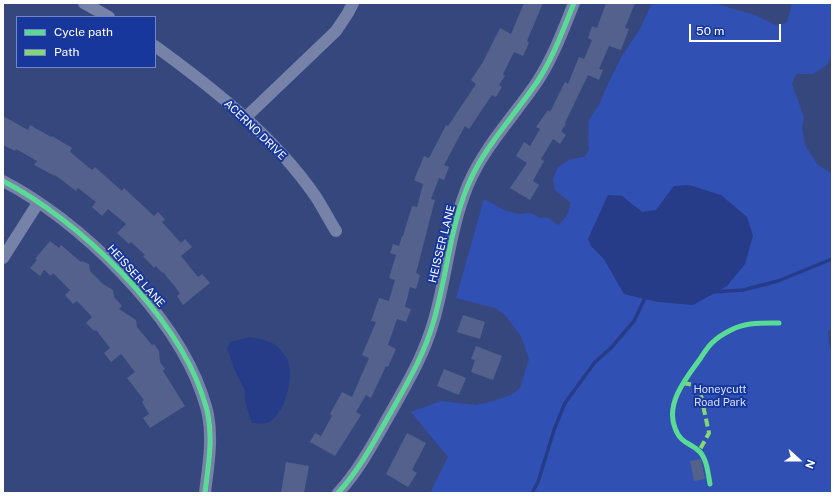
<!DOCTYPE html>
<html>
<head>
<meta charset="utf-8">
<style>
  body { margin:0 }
  #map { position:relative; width:835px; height:496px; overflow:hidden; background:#36477e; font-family:"Public Sans",sans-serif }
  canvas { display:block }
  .frame { position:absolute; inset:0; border:4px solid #fff; pointer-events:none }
  .legend { position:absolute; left:16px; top:16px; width:140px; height:52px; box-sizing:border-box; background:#17379d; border:1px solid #7487c4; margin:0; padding:5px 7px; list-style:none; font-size:12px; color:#fff }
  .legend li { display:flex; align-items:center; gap:8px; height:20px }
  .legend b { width:20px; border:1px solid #7487c4 }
  .north { position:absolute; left:779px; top:440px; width:40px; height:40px; -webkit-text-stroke:3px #17379d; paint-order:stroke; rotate:111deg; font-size:11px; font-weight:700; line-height:16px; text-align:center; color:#fff }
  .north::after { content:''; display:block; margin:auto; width:14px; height:18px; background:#fff; clip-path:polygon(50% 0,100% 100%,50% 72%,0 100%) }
  .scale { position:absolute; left:689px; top:24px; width:92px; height:18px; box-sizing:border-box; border:2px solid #fff; border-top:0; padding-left:5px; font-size:12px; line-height:14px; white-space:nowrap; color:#fff; -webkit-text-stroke:3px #17379d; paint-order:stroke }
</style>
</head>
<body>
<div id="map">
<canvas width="835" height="496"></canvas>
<div class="frame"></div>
<ul class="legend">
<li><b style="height:5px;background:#5adb95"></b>Cycle path</li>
<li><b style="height:5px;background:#83d873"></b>Path</li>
</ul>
<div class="north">N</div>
<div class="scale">50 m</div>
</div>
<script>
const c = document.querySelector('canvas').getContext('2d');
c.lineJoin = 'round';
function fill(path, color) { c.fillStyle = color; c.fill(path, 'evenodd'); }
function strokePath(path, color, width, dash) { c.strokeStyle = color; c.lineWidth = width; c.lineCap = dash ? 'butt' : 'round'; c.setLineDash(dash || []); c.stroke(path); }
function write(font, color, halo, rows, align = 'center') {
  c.font = font + ' "Public Sans",sans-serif'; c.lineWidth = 4; c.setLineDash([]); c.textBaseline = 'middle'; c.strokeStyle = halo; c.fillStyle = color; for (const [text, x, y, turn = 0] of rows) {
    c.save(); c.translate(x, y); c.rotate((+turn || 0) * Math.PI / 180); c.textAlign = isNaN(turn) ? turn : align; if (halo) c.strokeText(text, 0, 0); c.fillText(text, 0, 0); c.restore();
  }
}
const green = new Path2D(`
  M653 3H713L755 15 778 26 787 22 792 3H832V54L827 65 813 74H796L792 84 804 117 802 127 805 145 817 164 832 174V329L828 331 829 345 832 349V493H430L448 457 411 412 441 401 476 405 490 402 511 395 520 388 529 359 521 336 504 314 495 308 456 298 484 199 506 211 520 214 530 213 541 218 547 217 558 225C566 218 570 213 570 202L555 190 553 179 558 167 571 159 584 157 589 150 588 138 589 120 599 105 607 86 622 56 641 27 650 7ZM674 186 658 302 624 294 604 259 591 246 590 234 608 195 622 196 642 212 656 210Z`);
const water = new Path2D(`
  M689 185 721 195 747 217 753 236 745 264 727 286 693 305 658 302 624 294 604 259 591 246 588 239 608 195 622 196 642 212 656 210 674 186Z
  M250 337C260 339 272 341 279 348 281 351 285 355 287 358 295 375 286 410 271 421 266 425 258 423 252 423L245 402V391L235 371 227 348 230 342Z`);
const stream = new Path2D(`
  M712 292 743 290 778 281 832 259
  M532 493 538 482 554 430 565 403 595 362 611 348 634 321 645 298 648 297`);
const building = new Path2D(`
  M524 3H543L527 41 529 43 523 56 514 52 503 74 505 76 499 85 502 87 496 97 492 95 469 129 465 126 444 165 449 167 444 180 439 178 431 199 435 200 416 273 420 275 416 289 410 287 405 307 411 309 406 322 397 319 388 345 396 349 388 367 386 366 371 398 366 395 356 412 361 415 335 456 310 442 315 433 321 436 332 416 330 414 342 392 352 397 369 358 362 355 376 322 371 321 379 298 389 301 395 280 389 278 396 255 390 253 393 244 399 246 402 236H403L412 206 417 207 423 184 414 180 424 156 429 158 446 125 448 126 476 84 471 80 483 62 500 28 511 34Z
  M606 3H635L625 28 629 29 621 50 609 46 599 69 603 70 599 80 588 75 565 123 566 124 561 131 566 135 560 144 553 139 541 159 544 161 533 181 539 185 530 200 510 188 527 163 516 156 524 142 530 146 540 129 536 127 548 110 550 112 565 82 568 84 579 57 584 59 592 40 588 38 592 26 597 28Z
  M3 116 28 130 30 125 51 137 52 136 72 148 70 152 92 170 95 167 122 191 124 188 154 216 158 212 165 219 162 222 181 243 185 239 192 247 181 256 198 277 202 274 210 283 183 305 177 296 180 293 163 272 162 273 156 266 154 268 143 256 145 255 131 242 129 244 117 233 126 224 108 209 102 216 92 207 96 202 78 188 76 191 55 175V176L34 165 37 161 16 149 15 151 3 145Z
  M50 241 59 248 61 245 81 262 82 261 89 264 90 271 103 284 113 290 114 297 122 306 119 309 136 320 137 327 152 345 154 344 159 351 160 362 165 369 163 371 185 406 150 428 143 418 149 414 142 402 144 400 127 378 135 372 121 354 111 362 104 353 110 348 96 330 94 331 86 323 92 317 77 301 73 304 65 295 70 290 53 273 51 276 44 270 40 276 30 268 37 260 35 259Z
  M463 315 485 322 480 339 457 332Z
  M476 346 502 356 493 380 471 372 475 360 471 359Z
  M444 369 466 378 459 395 437 386Z
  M407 433 426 443 412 470 417 473 408 487 386 474Z
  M701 459 705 479 694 481 690 461Z
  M286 462 309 466 304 493H281Z`);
const minor = new Path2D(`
  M84 3 109 17
  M155 46C214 89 274 136 316 197 323 208 329 220 336 231
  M245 118 336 31 348 13 353 3
  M3 181C79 220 174 313 202 394 204 401 207 408 208 415 213 440 208 467 205 493
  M3 258 38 203
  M338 493C360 469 375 440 391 412 409 380 424 355 434 320 447 275 450 228 468 185 484 147 514 116 537 82 553 58 563 30 574 3`);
const quiet = new Path2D(`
  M683 383 694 385 700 391 709 433 699 451`);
const cycleway = new Path2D(`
  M3 181C79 220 174 313 202 394 204 401 207 408 208 415 213 440 208 467 205 493
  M710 484C708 473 707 460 700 452 691 442 681 445 675 428 665 403 687 377 700 359 704 353 708 346 713 342 718 337 725 333 731 330 746 322 762 323 779 323
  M338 493C360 469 375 440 391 412 409 380 424 355 434 320 447 275 450 228 468 185 484 147 514 116 537 82 553 58 563 30 574 3`);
const streetNames = [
  ["ACERNO DRIVE",255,130,44],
  ["HEISSER LANE",442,244,-76],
  ["HEISSER LANE",136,276,48]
];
const parkNames = [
  ["Honeycutt",720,390],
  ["Road Park",720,403]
];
fill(green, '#3050b4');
fill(water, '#263c88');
strokePath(stream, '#263c88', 3.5);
fill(building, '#53618c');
strokePath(minor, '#7682a8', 12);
strokePath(quiet, '#83d873', 4, [8, 4]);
strokePath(cycleway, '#5adb95', 5);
write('11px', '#fff', '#17379d', streetNames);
write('11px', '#d7e0fc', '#17379d', parkNames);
</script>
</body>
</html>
